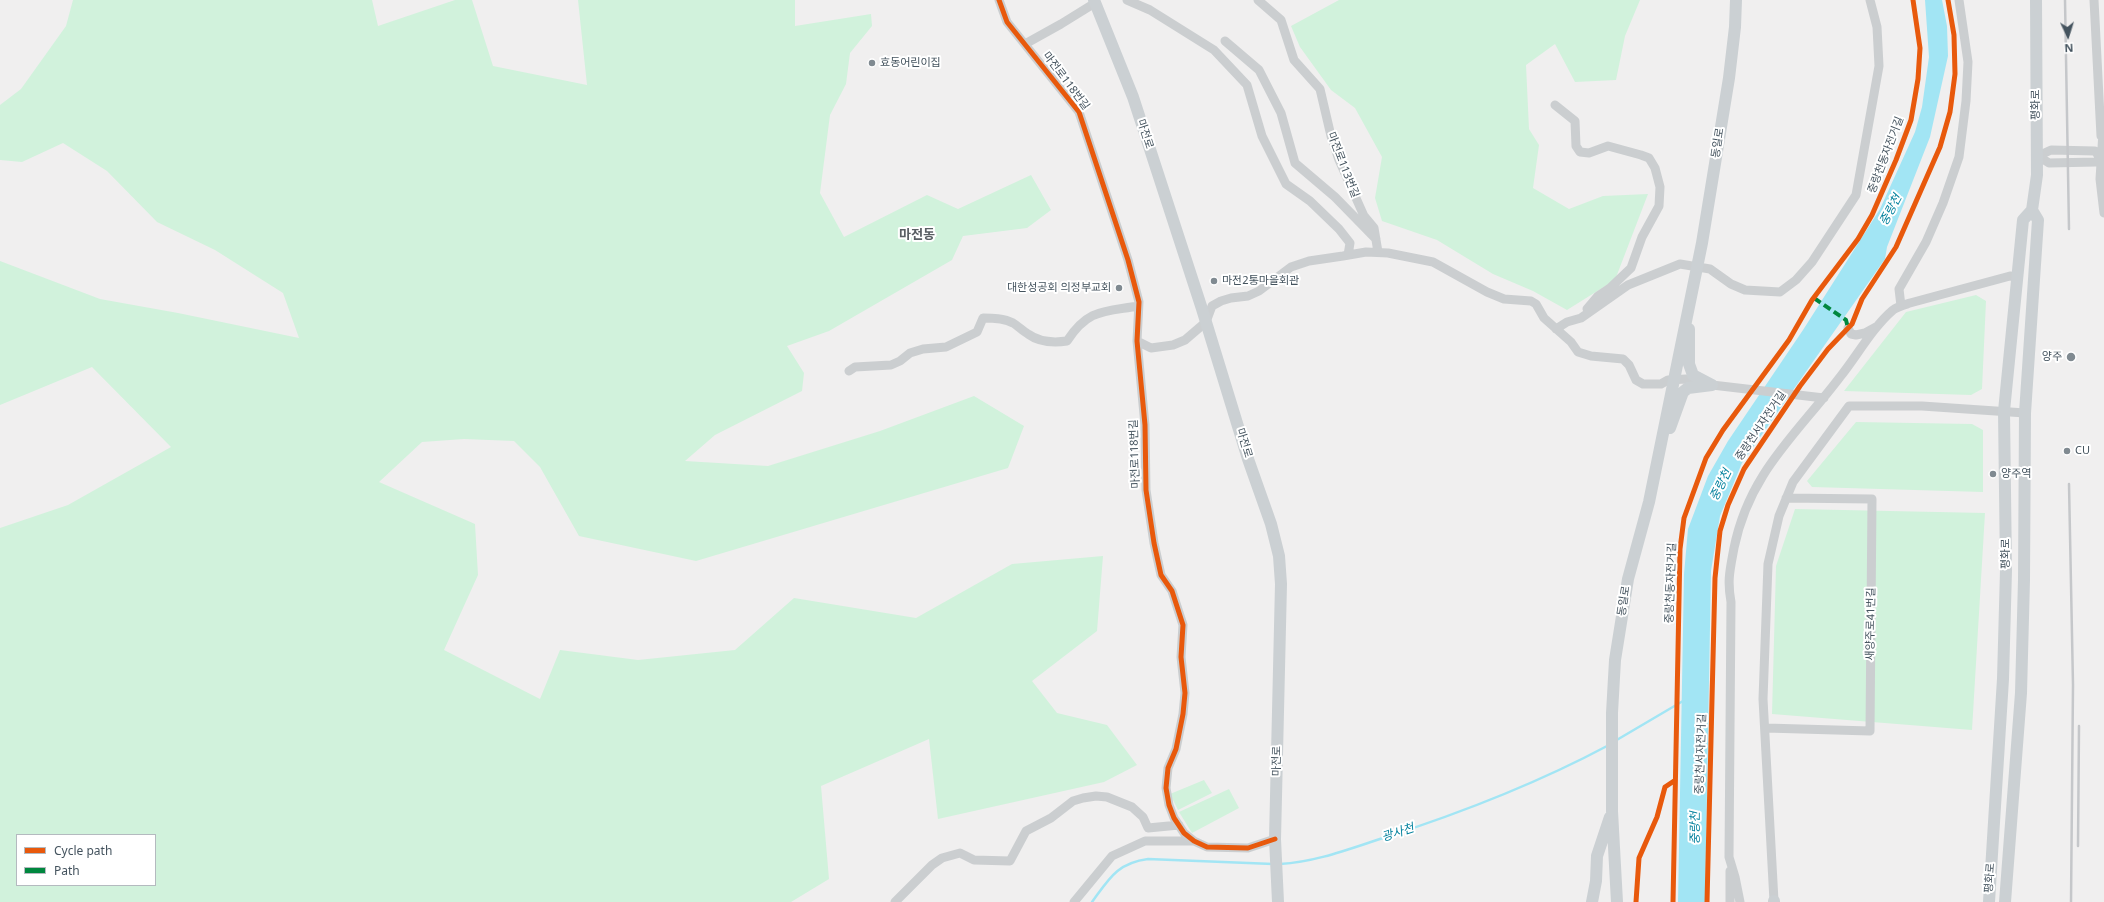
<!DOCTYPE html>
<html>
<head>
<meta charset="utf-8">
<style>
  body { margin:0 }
  #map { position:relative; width:2104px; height:902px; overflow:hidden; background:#f0efef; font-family:"Noto Sans",sans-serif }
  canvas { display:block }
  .legend { position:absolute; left:16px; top:834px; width:140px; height:52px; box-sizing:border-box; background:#fff; border:1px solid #b4babf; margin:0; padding:5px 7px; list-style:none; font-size:12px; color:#44535e }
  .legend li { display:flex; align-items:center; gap:8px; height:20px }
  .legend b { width:20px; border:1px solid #b4babf }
  .north { position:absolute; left:2048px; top:16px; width:40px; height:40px; -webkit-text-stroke:3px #fff; paint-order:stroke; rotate:176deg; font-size:11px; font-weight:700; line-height:16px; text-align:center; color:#44535e }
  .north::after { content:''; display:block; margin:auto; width:14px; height:18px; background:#44535e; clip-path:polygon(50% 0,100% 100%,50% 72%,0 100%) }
</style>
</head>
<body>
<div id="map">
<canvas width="2104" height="902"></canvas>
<ul class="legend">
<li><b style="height:5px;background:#e8590c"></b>Cycle path</li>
<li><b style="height:5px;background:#00873e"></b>Path</li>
</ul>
<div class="north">N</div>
</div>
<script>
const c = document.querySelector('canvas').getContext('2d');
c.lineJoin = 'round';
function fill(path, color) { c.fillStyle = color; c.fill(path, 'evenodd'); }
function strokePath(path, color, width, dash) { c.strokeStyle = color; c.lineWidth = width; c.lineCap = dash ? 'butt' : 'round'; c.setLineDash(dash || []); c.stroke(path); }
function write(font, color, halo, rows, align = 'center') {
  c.font = font + ' "Noto Sans","Noto Sans KR",sans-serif'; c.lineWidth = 4; c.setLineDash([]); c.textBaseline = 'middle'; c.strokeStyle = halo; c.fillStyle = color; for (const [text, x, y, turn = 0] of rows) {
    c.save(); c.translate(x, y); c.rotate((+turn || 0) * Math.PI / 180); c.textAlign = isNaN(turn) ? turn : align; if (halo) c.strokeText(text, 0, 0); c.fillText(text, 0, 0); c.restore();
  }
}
const green = new Path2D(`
  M73 0H372L378 26 455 0H472L493 66 587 85 578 0H795V26L871 14 872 26 850 53 846 84 830 115 820 193 844 237 927 195 958 209 1031 175 1051 210 1027 228 963 236 952 260 829 331 787 346 804 373 802 391 715 435 685 461 768 466 880 431 974 396 1024 426 1008 468 696 561 579 536 540 467 514 441 464 439 422 442 379 482 475 524 478 575 444 650 540 699 560 650 638 660 735 650 794 598 916 618 1012 564 1103 556 1097 631 1032 681 1057 713 1107 725 1137 765 1104 782 938 819 929 739 821 786 829 879 791 902H0V528L68 505 171 447 92 367 0 405V261L100 299 178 313 299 338 283 293 215 250 157 222 107 171 63 143 22 162 0 160V105L21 89 66 26ZM17 835H155V885H17Z
  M1339 0H1640L1625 36 1616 80 1575 82 1555 44 1526 65 1529 129 1539 145 1533 188 1569 209 1603 196 1648 194 1615 280 1567 310 1533 291 1493 274 1437 240 1382 221 1375 198 1382 157 1355 108 1331 90 1300 47 1291 26Z
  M1976 295 1986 301 1982 389 1971 395 1844 391 1906 312Z
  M1856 422 1972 424 1983 430V492L1812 487 1807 481Z
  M1795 509 1985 513 1972 730 1772 714 1776 566Z
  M1204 780 1212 793 1178 810 1170 794Z
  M1229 789 1239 808 1192 833 1179 812Z`);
const water = new Path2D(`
  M1925 0H1942L1947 26 1948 56 1930 137 1887 247 1885 259 1742 463 1720 516 1711 571 1705 902H1678L1684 574 1688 529 1708 476 1728 441 1803 330 1880 209 1915 132 1922 107 1929 57Z`);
const stream = new Path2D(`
  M1615 741 1683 701
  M1280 864C1316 862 1349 849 1383 838 1461 813 1536 784 1609 745
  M1092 902C1109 879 1117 863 1148 859L1273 864`);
const street = new Path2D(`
  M999 0 1007 22 1079 112 1128 260 1139 302 1137 341 1145 425 1146 490 1154 543 1161 575 1172 591 1183 625 1181 657 1185 693 1183 714 1176 749 1168 768 1166 788 1169 805 1174 818 1184 833 1194 841 1207 847 1248 848 1275 839
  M1127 0 1150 10 1214 50 1247 85 1262 136 1286 184 1310 201 1339 229 1350 243 1348 255
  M1258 0 1281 20 1294 60 1320 89 1331 136 1339 160 1364 216 1374 228 1378 252
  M2094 0 2101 136
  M1225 41 1259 70 1281 113 1295 163 1335 197 1376 239
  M1025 44 1061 24 1095 3
  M1555 105 1575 121 1576 146 1580 152 1589 153 1608 146 1641 155 1649 158 1655 168 1660 187 1659 206 1642 237 1631 268 1610 288 1598 296 1587 309
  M2103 132 2100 179 2104 213
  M2051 150 2095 151 2100 158 2096 162 2049 163 2038 156Z
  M1901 306 1899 289 1926 242 1943 203 1959 157 1966 101 1968 62 1959 0
  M1848 328 1851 334 1856 335 1865 333 1876 327
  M1556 329 1567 322 1581 318 1628 285 1680 264 1710 269 1731 284 1745 290 1780 292 1796 280 1812 262 1856 195 1879 66 1877 27 1870 0
  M1137 341 1151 348 1173 345 1185 340 1206 322 1212 306 1221 301 1231 298 1248 296 1259 291 1291 267 1309 261 1343 256 1366 252 1388 253 1433 262 1487 292 1504 299 1531 301 1536 304 1544 318 1571 342 1578 352 1591 356 1623 359 1629 365 1636 380 1643 384H1661L1668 380 1686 379 1712 385 1824 398
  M849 371 855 367 891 365 900 361 910 353 923 349 946 347 977 332 983 318C992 318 1004 318 1013 323 1018 326 1023 331 1028 334 1039 342 1053 343 1067 341 1088 309 1103 312 1138 306
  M1766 728 1870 731 1872 499 1786 498
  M1774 901 1763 699 1768 564 1779 516 1793 482 1849 406H1922L2025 413
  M895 902 932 865 942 858 960 853 974 860 1010 861 1026 831 1051 818 1073 801 1083 798 1096 796 1107 797 1132 807 1143 817 1148 828 1179 825
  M1074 902 1112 856 1145 841H1194
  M1730 902V871
  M1740 902 1735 877 1729 857 1731 602C1727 580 1730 570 1734 548 1749 473 1796 435 1840 377 1857 356 1872 328 1893 310 1897 307 1904 305 1910 303L2010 276 2017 277`);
const secondary = new Path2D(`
  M1094 0 1133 97 1202 309 1248 459 1271 524 1279 556 1281 584 1275 839 1278 902
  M1689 329V364L1693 375 1712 385
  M1670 428 1683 392 1688 388 1712 385
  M1774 901V902
  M1592 902 1596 881 1597 856 1610 817
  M1617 902 1612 811V713L1615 660 1628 579 1649 502 1702 243 1729 78 1735 27 1736 0
  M1989 902 2003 679 2006 570 2004 411 2023 220 2032 210 2037 175 2036 0
  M2005 902 2021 693 2024 580 2025 413 2038 220 2032 210`);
const rail = new Path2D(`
  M2065 0 2069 229
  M2069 484 2073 685 2071 902
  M2078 846 2079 726`);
const quiet = new Path2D(`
  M1814 298 1846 320 1848 328`);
const cycleway = new Path2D(`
  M999 0 1007 22 1079 112 1128 260 1139 302 1137 341 1145 425 1146 490 1154 543 1161 575 1172 591 1183 625 1181 657 1185 693 1183 714 1176 749 1168 768 1166 788 1169 805 1174 818 1184 833 1194 841 1207 847 1248 848 1275 839
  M1636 902 1639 858 1657 817 1665 787 1674 781
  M1673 902 1680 549 1684 518 1706 458 1723 430 1789 340 1812 300 1858 239 1872 215 1896 160 1911 120 1918 79 1920 48 1913 0
  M1707 902 1715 578 1720 531 1728 505 1744 469 1800 386 1828 349 1852 324 1862 299 1896 247 1940 147 1950 112 1955 74 1954 35 1948 0`);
const markers = [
  [872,63,4,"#808a91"],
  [1214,281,4,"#808a91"],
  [1119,288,4,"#808a91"],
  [2071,357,5,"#808a91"],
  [2067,451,4,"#808a91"],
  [1993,474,4,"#808a91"]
];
const poiNames = [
  ["효동어린이집",880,63],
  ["마전2통마을회관",1222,281],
  ["대한성공회 의정부교회",1111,288,"right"],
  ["양주",2062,357,"right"],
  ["CU",2075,451],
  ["양주역",2001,474]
];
const streetNames = [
  ["마전로118번길",1066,81,53],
  ["평화로",2036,105,-90],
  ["마전로",1145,134,72],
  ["동일로",1718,143,-81],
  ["중랑천동자전거길",1886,155,-69],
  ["마전로113번길",1343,165,69],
  ["중랑천서자전거길",1761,426,-56],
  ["마전로",1244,443,73],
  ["마전로118번길",1135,454,-92],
  ["평화로",2006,554,-90],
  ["중랑천동자전거길",1671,583,-88],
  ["동일로",1624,601,-81],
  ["새양주로41번길",1871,624,-89],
  ["중랑천서자전거길",1701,754,-88],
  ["마전로",1277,761,-89],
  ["평화로",1990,878,-86]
];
const waterNames = [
  ["중랑천",1891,210,-62],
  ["중랑천",1721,485,-64],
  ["중랑천",1696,828,-90],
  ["광사천",1398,833,-18]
];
const quarterNames = [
  ["마전동",917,235]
];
fill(green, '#d1f2dc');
fill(water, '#a2e5f4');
strokePath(stream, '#a2e5f4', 2.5);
strokePath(street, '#cbced0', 9);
strokePath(secondary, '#cbd0d3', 12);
strokePath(rail, '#c5c7ca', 2.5);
strokePath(quiet, '#00873e', 4, [8, 4]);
strokePath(cycleway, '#e8590c', 5);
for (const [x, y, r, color] of markers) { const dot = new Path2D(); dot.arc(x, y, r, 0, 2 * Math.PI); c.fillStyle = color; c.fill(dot); strokePath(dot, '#fff', 1.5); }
write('11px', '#44535e', '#fff', poiNames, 'left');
write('11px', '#44535e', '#fff', streetNames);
write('italic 12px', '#03819d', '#fff', waterNames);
write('bold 13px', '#5a5f64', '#fff', quarterNames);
</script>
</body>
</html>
